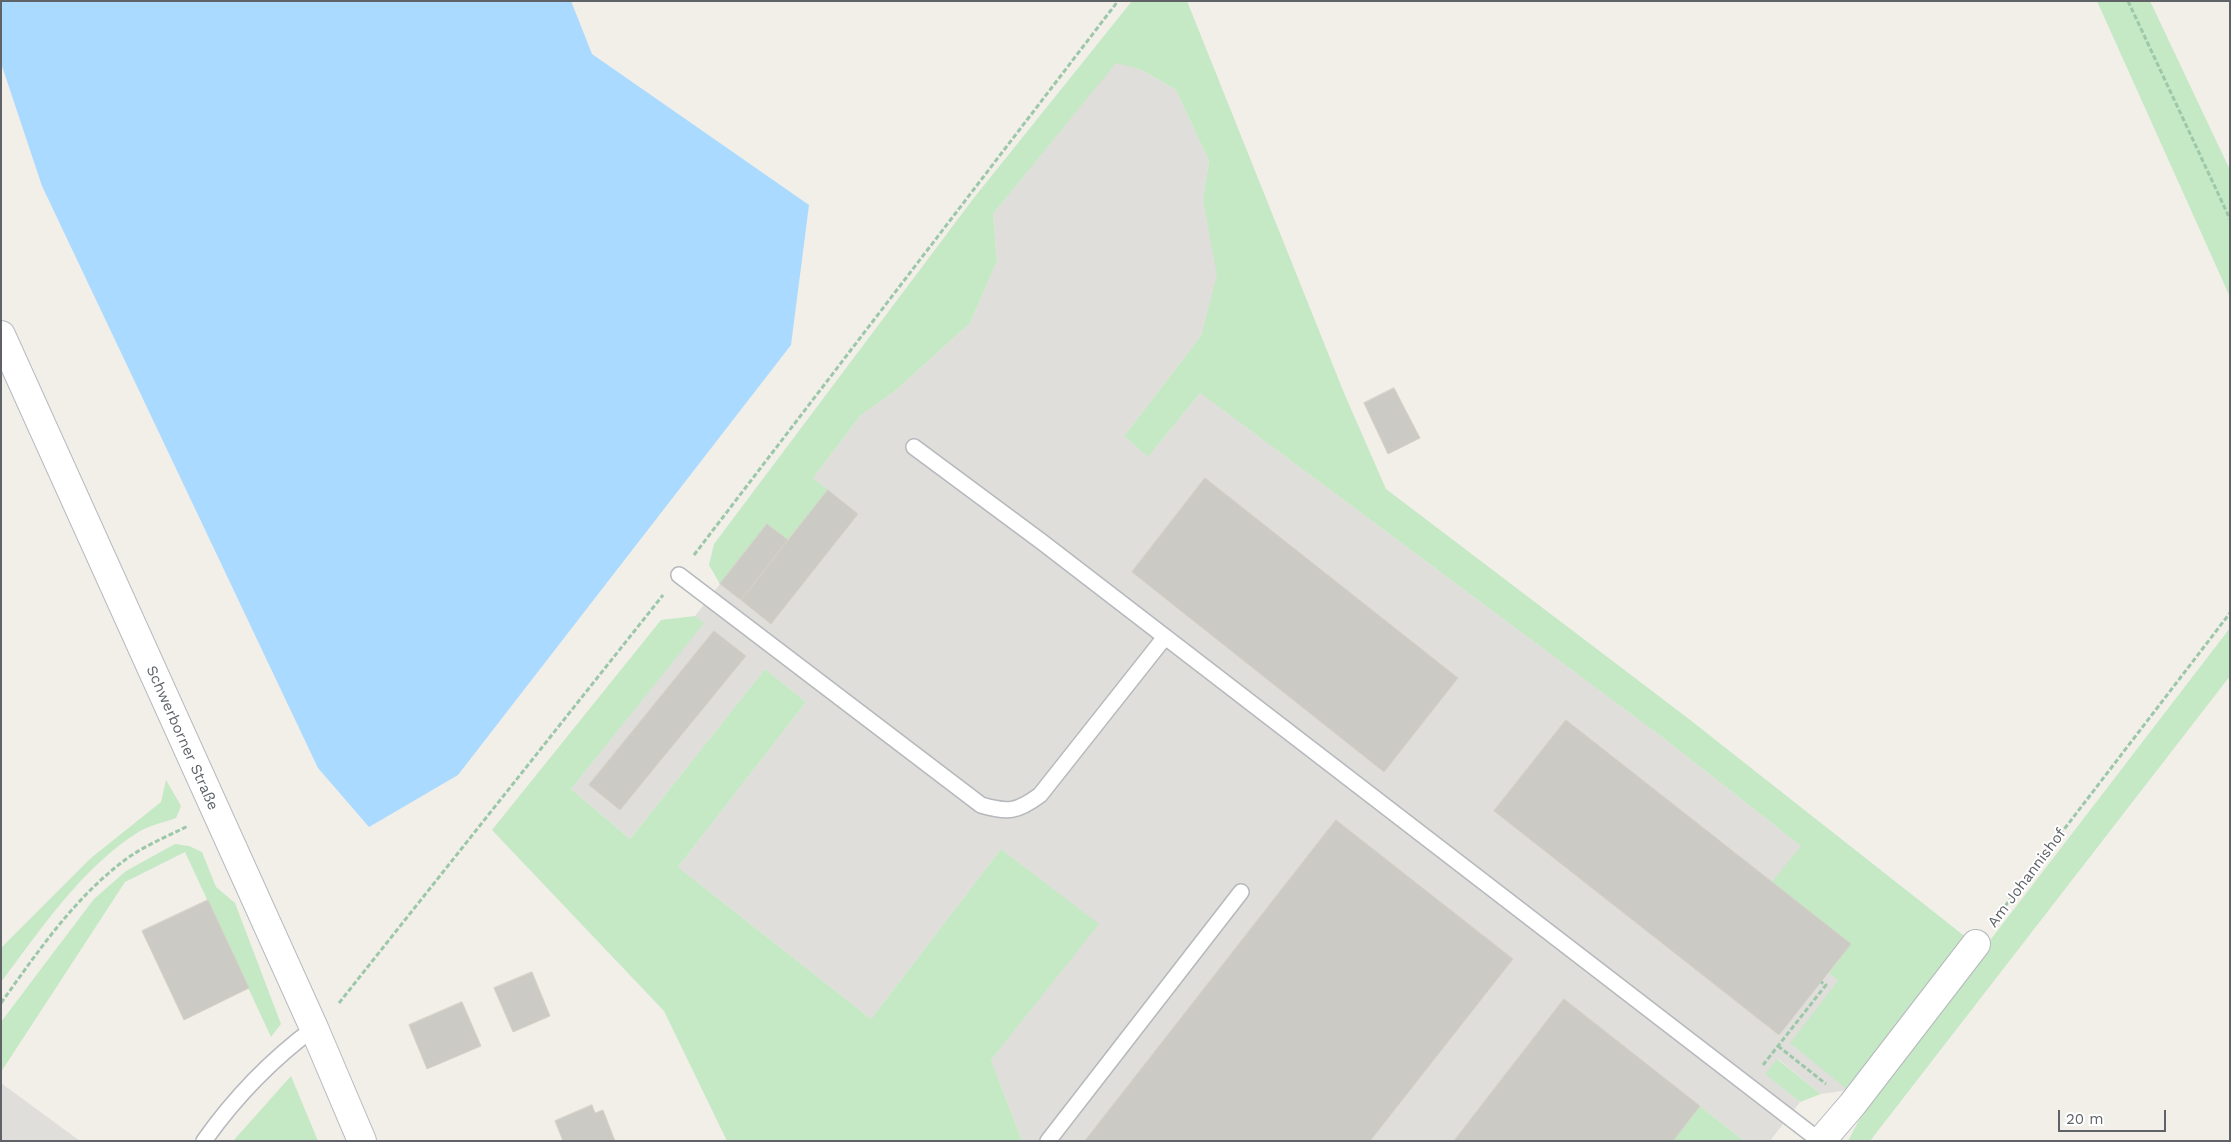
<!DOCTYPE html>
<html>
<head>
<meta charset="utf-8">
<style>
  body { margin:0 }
  #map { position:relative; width:2231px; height:1142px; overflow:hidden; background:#f1efe8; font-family:"Work Sans",sans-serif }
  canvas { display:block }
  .frame { position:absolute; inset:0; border:2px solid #5f6368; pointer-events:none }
  .scale { position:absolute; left:2058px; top:1110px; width:108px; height:22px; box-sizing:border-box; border:2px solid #5f6368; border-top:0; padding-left:6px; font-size:15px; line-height:18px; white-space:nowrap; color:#5f6368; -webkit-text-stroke:4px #fff; paint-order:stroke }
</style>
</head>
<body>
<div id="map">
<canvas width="2231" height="1142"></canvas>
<div class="frame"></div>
<div class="scale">20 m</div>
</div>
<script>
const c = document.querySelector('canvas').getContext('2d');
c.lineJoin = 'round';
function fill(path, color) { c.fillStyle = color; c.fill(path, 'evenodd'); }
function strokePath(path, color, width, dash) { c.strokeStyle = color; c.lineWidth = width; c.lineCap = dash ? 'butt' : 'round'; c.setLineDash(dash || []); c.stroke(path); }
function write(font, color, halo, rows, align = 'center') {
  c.font = font + ' "Work Sans",sans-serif'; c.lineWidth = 4; c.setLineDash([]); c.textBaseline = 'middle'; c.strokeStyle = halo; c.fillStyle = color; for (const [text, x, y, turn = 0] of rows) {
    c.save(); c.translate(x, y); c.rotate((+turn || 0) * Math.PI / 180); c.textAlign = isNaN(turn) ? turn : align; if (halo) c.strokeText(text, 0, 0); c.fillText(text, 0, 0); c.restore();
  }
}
const industrial = new Path2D(`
  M1116 62 1142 70 1176 90 1209 161 1203 200 1218 275 1201 336 1124 436 1148 457 1200 393 1666 740 1801 846 1851 944 1829 973 1839 981 1848 1090 1821 1094 1778 1059 1766 1074 1800 1102 1770 1141H1744L1700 1106 1673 1141H1022L991 1060 1098 924 1001 849 871 1019 678 867 806 702 765 669 630 839 571 789 703 623 695 616 767 524 788 540 827 490 813 478 861 415 895 391 970 323 997 261 993 214Z
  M1 1083 80 1141H1Z`);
const green = new Path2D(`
  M1132 1H1187L1344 393 1386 489 1685 716 1967 938 1848 1090 1790 1043 1838 981 1829 973 1850 944 1772 882 1801 846 1666 740 1200 393 1148 457 1124 436 1201 336 1217 275 1203 200 1209 161 1176 90 1142 70 1116 63 993 214 997 261 970 323 895 391 861 415 813 478 828 490 788 540 767 524 720 584 709 565 714 544 973 199Z
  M2097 1H2150L2230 170V297Z
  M695 616 704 623 571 789 630 839 765 669 806 702 678 867 871 1019 1001 849 1099 924 991 1060 1022 1141H727L664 1011 492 830 661 620Z
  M2230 628V676L1870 1141H1848L1875 1090Z
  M166 780 181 806 176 818C165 822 151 825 140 831 82 867 42 928 1 982V948L91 858 161 802Z
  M175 844 189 846 202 852 216 887 235 903 281 1024 271 1037 185 852 125 882 1 1072V1022L53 953 94 899 126 871Z
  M1777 1059 1821 1094 1800 1102 1765 1074Z
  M291 1076 318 1141H233Z
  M1700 1106 1744 1141H1673Z`);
const water = new Path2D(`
  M1 1H571L592 54 809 205 791 345 458 775 369 827 318 768 42 186 1 63Z`);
const building = new Path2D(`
  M1394 388 1420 438 1388 454 1364 403Z
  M1205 478 1458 678 1384 772 1132 572Z
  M828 490 858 514 771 624 741 600Z
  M767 524 788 540 741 600 720 584Z
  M714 631 746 656 620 810 589 785Z
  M1566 720 1851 944 1779 1035 1494 811Z
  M1336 820 1513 959 1370 1141H1085Z
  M208 900 249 988 184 1020 142 931Z
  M532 972 550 1016 513 1032 494 988Z
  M1564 999 1700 1106 1673 1141H1454Z
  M462 1002 481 1046 427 1069 409 1025Z
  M592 1105 595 1113 603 1110 615 1141H563L555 1121Z`);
const path = new Path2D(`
  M2128 1 2230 219
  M694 555 1118 1
  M1996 918 2230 613
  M1 1003C37 953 72 901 121 863 141 847 166 837 188 826
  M339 1003 663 595
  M1778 1046 1826 1084
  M1763 1065 1826 985 1821 982`);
const lane = new Path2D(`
  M914 447 1042 542 1820 1141
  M679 575 981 805C1008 813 1017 812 1040 795L1165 637
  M204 1141C235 1097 271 1060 314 1028
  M1048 1141 1241 892`);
const street = new Path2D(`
  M1821 1141 1852 1105 1976 944`);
const secondary = new Path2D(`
  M1 335 314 1028 362 1141`);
const streetNames = [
  ["Schwerborner Straße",182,738,66],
  ["Am Johannishof",2027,878,-53]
];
fill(industrial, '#e0deda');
fill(green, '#c5e8c5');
fill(water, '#aadaff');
fill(building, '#cccac5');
strokePath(building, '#d6d1c6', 1);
strokePath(lane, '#b5b8bc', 18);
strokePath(street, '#b5b8bc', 30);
strokePath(secondary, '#b6babf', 30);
strokePath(path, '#9cc7a9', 3, [5, 2.5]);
strokePath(lane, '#fff', 15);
strokePath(street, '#fff', 28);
strokePath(secondary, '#fff', 28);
write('15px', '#5f6368', '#fff', streetNames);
</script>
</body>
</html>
